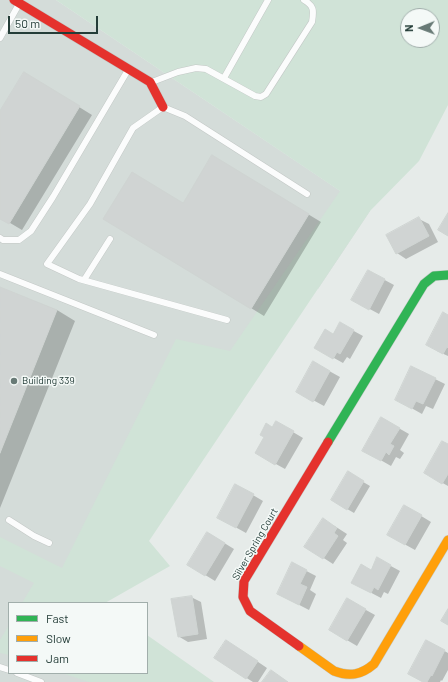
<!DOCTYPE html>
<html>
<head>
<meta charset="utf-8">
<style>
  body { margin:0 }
  #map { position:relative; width:448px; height:682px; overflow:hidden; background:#e6ebe9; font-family:Barlow,sans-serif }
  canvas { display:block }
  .legend { position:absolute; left:8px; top:602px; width:140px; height:72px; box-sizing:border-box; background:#f4f9f7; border:1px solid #a1aeab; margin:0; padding:5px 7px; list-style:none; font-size:12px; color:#243d38 }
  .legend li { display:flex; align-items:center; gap:8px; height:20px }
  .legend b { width:20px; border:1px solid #a1aeab }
  .north { position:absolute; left:400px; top:8px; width:40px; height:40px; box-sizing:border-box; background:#f4f9f7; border:1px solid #a1aeab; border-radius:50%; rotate:269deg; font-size:11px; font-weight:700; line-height:16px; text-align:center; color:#243d38 }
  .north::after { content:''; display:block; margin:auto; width:14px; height:18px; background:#687a76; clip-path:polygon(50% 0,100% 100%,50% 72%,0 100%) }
  .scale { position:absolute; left:8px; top:16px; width:90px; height:18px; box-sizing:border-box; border:2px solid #243d38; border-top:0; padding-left:5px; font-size:12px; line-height:14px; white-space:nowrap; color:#243d38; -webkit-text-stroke:3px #f4f9f7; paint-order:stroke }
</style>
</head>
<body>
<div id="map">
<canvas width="448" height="682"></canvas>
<ul class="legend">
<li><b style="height:5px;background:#30b455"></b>Fast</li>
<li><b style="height:5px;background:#ff9f0a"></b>Slow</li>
<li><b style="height:5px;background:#e5322d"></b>Jam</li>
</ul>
<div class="north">N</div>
<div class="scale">50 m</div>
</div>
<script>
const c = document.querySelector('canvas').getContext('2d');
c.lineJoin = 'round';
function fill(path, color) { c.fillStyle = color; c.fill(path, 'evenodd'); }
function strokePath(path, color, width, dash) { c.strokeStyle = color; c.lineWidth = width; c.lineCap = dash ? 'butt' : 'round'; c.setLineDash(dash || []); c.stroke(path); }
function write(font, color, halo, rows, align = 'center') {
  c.font = font + ' Barlow,sans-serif'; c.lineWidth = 3; c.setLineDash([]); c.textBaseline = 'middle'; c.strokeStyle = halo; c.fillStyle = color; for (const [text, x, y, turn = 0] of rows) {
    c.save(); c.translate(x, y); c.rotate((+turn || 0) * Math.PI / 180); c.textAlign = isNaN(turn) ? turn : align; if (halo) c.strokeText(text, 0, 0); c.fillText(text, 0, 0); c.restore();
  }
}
const built = new Path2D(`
  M0 0H56L370 211 318 289 301 279 100 603H9V673H147L212 682H0Z`);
const green = new Path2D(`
  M56 0H448V105L419 161 370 211 149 541 170 566 105 603H22L34 583 0 566V537L62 568 176 339 230 351 340 191ZM408 16H432V40H408Z
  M9 625V655L0 653V640Z
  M147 635 214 682H89L62 673H147Z`);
const shadow = new Path2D(`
  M37 81 92 115 22 230 0 217V113Z
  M225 164 321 222 264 316 104 218 184 204Z
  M419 219 429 224 438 242 406 259 397 253Z
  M368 271 394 285 379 314 353 300Z
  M0 288 57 310 75 321 0 508Z
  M448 316V356L437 351Z
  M341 324 363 336 350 359 347 357 343 363 316 348 334 336Z
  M313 362 340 377 324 406 298 392Z
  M435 379 445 384 433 409 426 406 422 414 406 405Z
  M381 418 409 434 400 450 404 453 400 459 396 457 391 466 363 450Z
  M276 422 303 438 285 469 256 453Z
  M448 445V486L425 473Z
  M348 473 370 486 354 513 332 500Z
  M236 485 263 501 246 533 228 523Z
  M405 506 431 522 415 550 388 535Z
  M333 525 347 534 343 540 347 543 333 564 305 546Z
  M208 533 234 549 215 581 189 565Z
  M378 559 400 571 388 594 384 592 381 598 362 588Z
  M293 564 316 576 310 590 316 594 309 610 278 594Z
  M191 597 201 602 207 639 188 642 178 636Z
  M348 600 375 615 357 646 330 630Z
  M427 641 448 653V670L442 681 441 680 440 682H425Z
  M236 647 267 668 258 682H253L215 658Z`);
const building = new Path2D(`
  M24 72 80 106 9 224 0 219V111Z
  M212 155 309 214 251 309 103 219 132 172 183 203Z
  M448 213V236L438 230Z
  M419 217 429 236 396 254 386 235Z
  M368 270 385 279 369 310 351 300Z
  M0 287 57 310 0 453Z
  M443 312 448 315V348L447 347 443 354 426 345Z
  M340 322 354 330 340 354 337 352 333 359 314 348 325 329 333 334Z
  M313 361 330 371 313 402 296 392Z
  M411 366 436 378 423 404 416 401 412 409 395 400Z
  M381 417 400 428 390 444 394 446 389 455 386 452 381 461 362 451Z
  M276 421 294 431 275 465 255 453 264 437 260 435 266 423 272 427Z
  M442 441 448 444V474L442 484 424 473Z
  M348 471 364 481 347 510 331 500Z
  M235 484 254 494 236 528 217 518Z
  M404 505 422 515 405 545 387 535Z
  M323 518 337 528 334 533 338 536 323 559 304 547Z
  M207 532 225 543 205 576 187 565Z
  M377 557 391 565 378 590 374 587 371 593 351 583 361 564 371 570Z
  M292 562 307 570 300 584 307 587 299 605 277 594Z
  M192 596 198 634 178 637 171 599Z
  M347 598 366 609 347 641 329 630Z
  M448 609V625L441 621Z
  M226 640 258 661 246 679 214 658Z
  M426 640 445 650 432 676 431 675 427 682H423L408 674Z
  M271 670 288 682H262Z`);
const lane = new Path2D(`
  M0 38 19 4
  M224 78 268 0
  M152 82 178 72 196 68 206 69 255 96 261 97 266 94 312 22C314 10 314 6 304 0
  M0 238 3 240H19L31 231 53 197 128 70
  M0 274 154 335
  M84 280 110 239
  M227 320 79 279 47 264 90 204 133 128 163 107 185 116 307 194
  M9 520 34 536 49 543
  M0 667 9 670
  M17 673 41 682`);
const fast = new Path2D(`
  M328 442 424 284 434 276 448 275`);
const slow = new Path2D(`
  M299 646 334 671C350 677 361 675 374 664L448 540`);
const jam = new Path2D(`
  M14 0 150 82 163 107
  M299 646 250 611 243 597 244 581 328 442`);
const markers = [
  [14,381,4,"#687a76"]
];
const poiNames = [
  ["Building 339",22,381]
];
const streetNames = [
  ["Silver Spring Court",255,544,-60]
];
fill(built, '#d4dcd9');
fill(green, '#d0e3d7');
fill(shadow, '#0003');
fill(building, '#d0d4d3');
strokePath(building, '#cfd4d2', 1);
strokePath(lane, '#c3c8c6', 7);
strokePath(fast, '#c2c8c6', 10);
strokePath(slow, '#c2c8c6', 10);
strokePath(jam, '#c2c8c6', 10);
strokePath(lane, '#fbfcfc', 6);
strokePath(fast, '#30b455', 9);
strokePath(slow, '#ff9f0a', 9);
strokePath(jam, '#e5322d', 9);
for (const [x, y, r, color] of markers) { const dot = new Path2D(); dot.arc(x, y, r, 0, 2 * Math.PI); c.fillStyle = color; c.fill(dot); strokePath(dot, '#f4f9f7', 1.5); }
write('10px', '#243d38', '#f4f9f7', poiNames, 'left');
write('10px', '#243d38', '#f4f9f7', streetNames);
</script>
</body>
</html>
